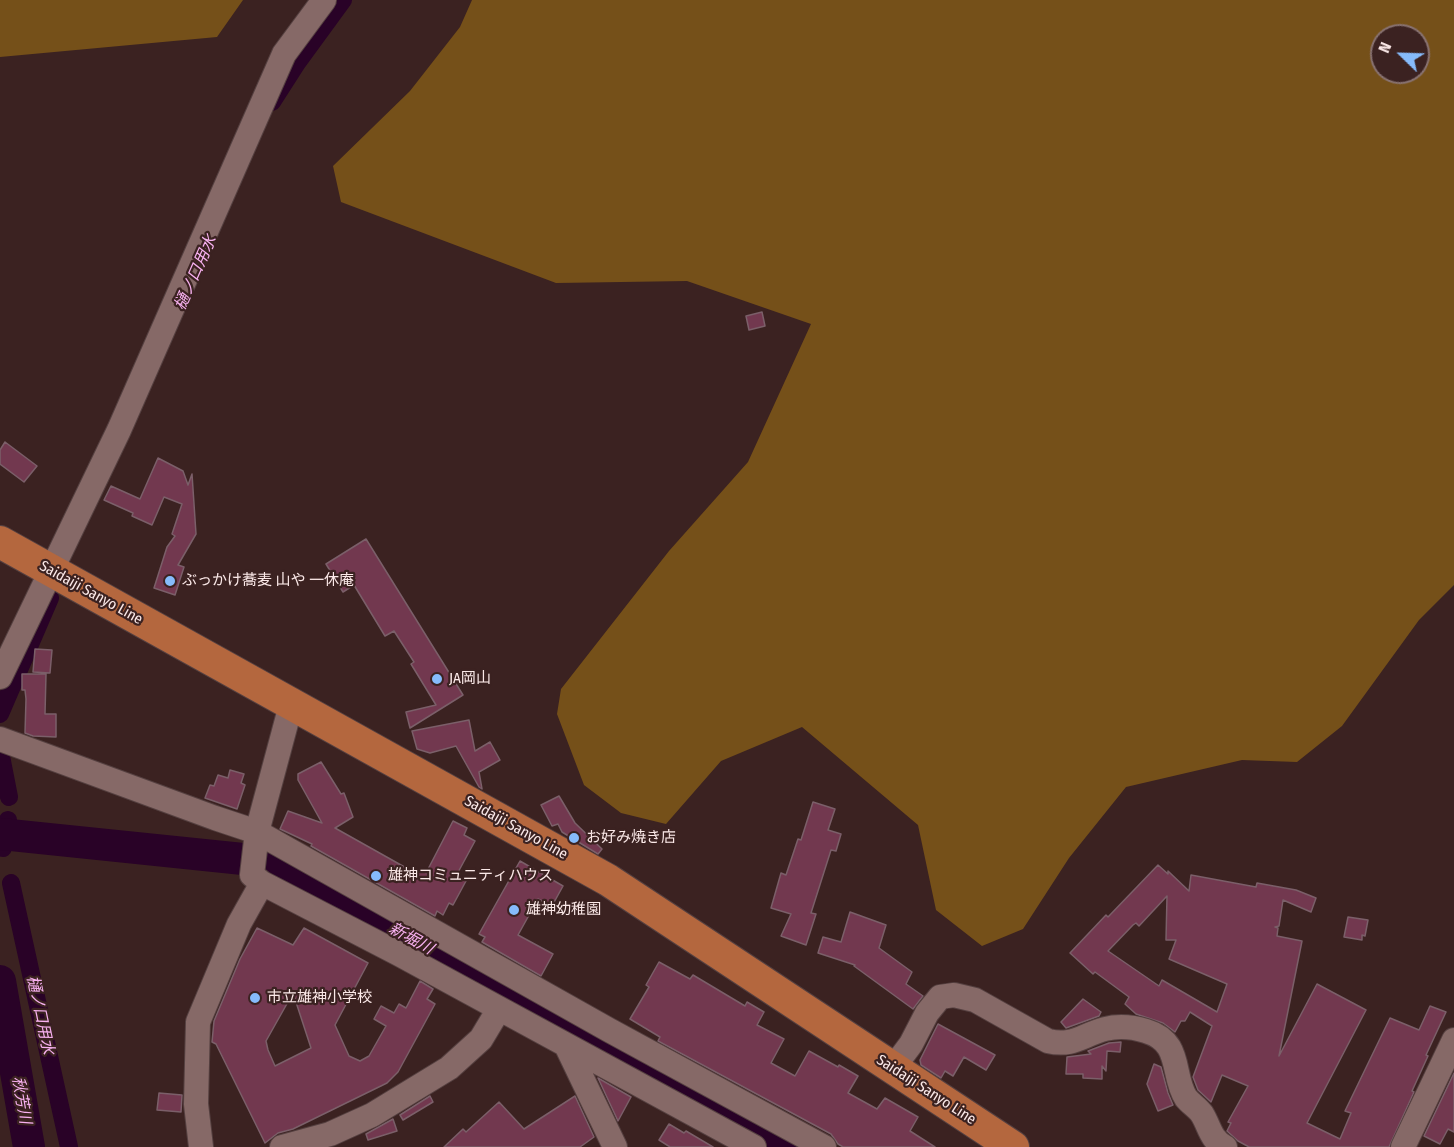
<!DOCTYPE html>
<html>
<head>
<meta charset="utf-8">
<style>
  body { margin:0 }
  #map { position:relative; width:1454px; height:1147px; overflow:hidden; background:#3b2221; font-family:"Fira Sans Condensed",sans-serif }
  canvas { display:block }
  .north { position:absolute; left:1370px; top:24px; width:60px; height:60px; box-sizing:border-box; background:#3b2221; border:2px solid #887271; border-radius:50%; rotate:293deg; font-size:16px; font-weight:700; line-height:24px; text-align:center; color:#fbe9e8 }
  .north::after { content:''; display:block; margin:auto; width:21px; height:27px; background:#86bbfb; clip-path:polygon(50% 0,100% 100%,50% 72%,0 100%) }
</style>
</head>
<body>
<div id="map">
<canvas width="1454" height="1147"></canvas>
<div class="north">N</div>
</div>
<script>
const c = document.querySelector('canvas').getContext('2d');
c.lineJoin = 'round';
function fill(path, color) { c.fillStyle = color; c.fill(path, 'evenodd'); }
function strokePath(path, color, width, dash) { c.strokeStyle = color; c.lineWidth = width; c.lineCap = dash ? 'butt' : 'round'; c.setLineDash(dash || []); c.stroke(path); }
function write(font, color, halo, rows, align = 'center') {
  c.font = font + ' "Fira Sans Condensed","Noto Sans JP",sans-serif'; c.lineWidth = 4.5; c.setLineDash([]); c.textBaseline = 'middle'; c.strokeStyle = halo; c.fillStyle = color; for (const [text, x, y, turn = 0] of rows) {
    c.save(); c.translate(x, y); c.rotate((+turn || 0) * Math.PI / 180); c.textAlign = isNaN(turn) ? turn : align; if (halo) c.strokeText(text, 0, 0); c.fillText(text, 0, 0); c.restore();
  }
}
const forest = new Path2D(`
  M0 0H243L217 37 0 57Z
  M472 0H1454V585L1419 620 1342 726 1297 762 1242 760 1126 787 1069 858 1023 929 982 946 936 910 918 825 802 727 721 761 666 824 621 813 584 785 557 714 561 689 669 551 748 462 811 324 687 281 556 283 341 202 333 166 410 91 460 27ZM1382 36H1418V72H1382Z`);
const canal = new Path2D(`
  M272 102 297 63 343 0
  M0 714 50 598
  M0 751 9 797
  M3 848 8 820
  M11 883 69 1147`);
const river = new Path2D(`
  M0 834 272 862 791 1147
  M0 981 29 1147`);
const building = new Path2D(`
  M762 312 765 326 749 330 746 316Z
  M5 442 37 466 24 482 0 464V450Z
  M158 458 183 471 188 485 192 474 196 534 178 565 184 567 175 595 154 588 167 547 175 536 172 534 182 504 164 497 152 525 132 516 133 513 104 500 111 486 140 499Z
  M366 539 463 695 410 728 406 712 436 705 411 664 414 662 394 631 385 636 354 585 343 592 326 564Z
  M35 649 52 650 50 673 33 672Z
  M22 674H46L45 714H56V737L33 736 25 733 26 699 25 690H22Z
  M469 720 475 751 490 742 500 760 479 772 482 789 479 787 456 746 430 753 417 749 412 731Z
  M321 762 341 794 344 793 353 817 335 828 417 874 420 869 426 873 453 821 467 828 464 835 475 841 456 876 466 881 453 905 449 903 443 915 437 911 435 916 311 846 312 844 280 829 288 811 322 823 298 780V774Z
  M230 770 244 774 241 783 245 785 237 809 205 798 210 785 214 786 218 775 228 778Z
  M559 796 575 823 602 849 598 854 562 832 558 824 552 826 541 805Z
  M813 802 835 809 828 830 841 834 836 851 831 850 811 913 816 914 806 945 781 936 791 914 771 908 781 873 786 875 798 839 801 840Z
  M520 861 563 886 552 906 538 899 518 935 553 954 541 976 482 942 485 937 479 934Z
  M1158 865 1168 874V871L1189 891 1191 875 1256 887 1257 883 1296 890 1316 898 1311 912 1283 900 1279 926 1275 927 1278 928 1277 936 1302 941 1279 1056 1317 984 1366 1010 1307 1123 1340 1139 1351 1113 1345 1111 1390 1018 1419 1030 1430 1006 1446 1012 1426 1055 1428 1056 1412 1091 1414 1092 1389 1147H1249L1238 1141 1227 1131 1231 1123 1228 1122 1248 1086 1222 1075 1211 1102 1198 1090 1193 1077 1212 1026 1190 1012 1185 1021H1181L1175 1032 1163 1023 1136 1014 1125 1004 1129 997 1095 972 1093 974 1070 953 1106 915 1108 917ZM1167 896 1166 940H1176L1169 959 1227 984 1217 1012 1162 980 1159 986 1108 951 1133 925 1136 923 1139 926Z
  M850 912 886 925 879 948 912 972 906 984 923 996 913 1009 854 966 855 965 818 953 823 937 841 942Z
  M1348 917 1368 920 1365 936 1362 935V940L1344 937Z
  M257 928 293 945 304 928 368 963 335 1025 349 1056 360 1061 369 1056 386 1026 374 1019 381 1006 394 1013 399 1004 406 1008 420 981 433 989 427 999 435 1004 398 1072 387 1083 293 1129 278 1133 265 1143 216 1044 212 1042 214 1021 240 959ZM293 993 311 1048 275 1066 268 1050 266 1041Z
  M659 962 690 979 693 975 745 1006 747 1002 764 1012 757 1025 784 1039 771 1063 795 1076 809 1051 838 1067 839 1065 858 1076 848 1093 877 1109 885 1098 918 1117 910 1131 935 1147H843L838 1144 831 1134 658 1041 660 1037 630 1019 649 987 646 985Z
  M1083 999 1101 1012 1099 1016 1066 1028 1061 1022Z
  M938 1024 995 1055 986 1070 964 1057 953 1076 945 1071 941 1078 921 1065 920 1060Z
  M1121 1042 1120 1052 1107 1051 1106 1071 1102 1066V1079L1083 1078V1074H1066L1067 1057 1091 1054 1088 1051 1109 1043Z
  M1154 1064 1161 1067 1168 1093 1173 1105 1158 1111 1147 1084Z
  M1454 1073V1132L1448 1129 1440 1144 1424 1136Z
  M598 1078 631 1097 618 1121Z
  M159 1093 182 1095 181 1112 157 1110Z
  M430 1096 433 1102 403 1120 400 1115Z
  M575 1096 594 1137 580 1147H444L463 1129 466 1132 499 1102 524 1129Z
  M393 1119 397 1131 368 1140 366 1134Z
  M669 1124 684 1133 686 1131 713 1147H670L659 1140Z`);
const minor = new Path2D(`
  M0 677 119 430 284 54 324 0
  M291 705 257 832 609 1030 824 1147
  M0 739 215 818 257 832 252 875 262 883 399 954 754 1147
  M566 1045 615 1147
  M893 1068 911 1044 927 1013 940 997 954 995 975 1000 1048 1041C1073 1047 1082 1035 1105 1029 1117 1026 1133 1027 1146 1031 1183 1042 1171 1075 1186 1098 1191 1104 1198 1108 1202 1114 1210 1127 1210 1139 1225 1147
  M201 1147 196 1104 198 1022 239 924 262 883
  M282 1147 330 1134 372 1115 449 1068 481 1039 499 1009
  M1403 1147 1454 1040`);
const major = new Path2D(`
  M0 542 608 880 1013 1147`);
const markers = [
  [170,581,6,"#86bbfb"],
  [437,679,6,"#86bbfb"],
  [574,838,6,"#86bbfb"],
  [376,876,6,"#86bbfb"],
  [514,910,6,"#86bbfb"],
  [255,998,6,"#86bbfb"]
];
const poiNames = [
  ["ぶっかけ蕎麦 山や 一休庵",182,581],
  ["JA岡山",449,679],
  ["お好み焼き店",586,838],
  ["雄神コミュニティハウス",388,876],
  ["雄神幼稚園",526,910],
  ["市立雄神小学校",267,998]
];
const streetNames = [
  ["Saidaiji Sanyo Line",91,593,29],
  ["Saidaiji Sanyo Line",516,828,29],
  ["Saidaiji Sanyo Line",926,1090,33]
];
const waterNames = [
  ["樋ノ口用水",196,273,-66],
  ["新堀川",411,939,29],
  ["樋ノ口用水",40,1015,78],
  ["秋芳川",21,1100,80]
];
fill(forest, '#755019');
strokePath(canal, '#290227', 18);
strokePath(river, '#290227', 32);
fill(building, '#72384f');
strokePath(building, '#7b5f69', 1.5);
strokePath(minor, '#554040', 26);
strokePath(major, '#554040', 34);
strokePath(minor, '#866967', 24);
strokePath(major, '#b4673e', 32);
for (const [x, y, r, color] of markers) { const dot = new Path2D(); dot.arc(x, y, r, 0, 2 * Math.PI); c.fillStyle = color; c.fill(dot); strokePath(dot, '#3b2221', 2); }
write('15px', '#fbe9e8', '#3b2221', poiNames, 'left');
write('15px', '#fbe9e8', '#3b2221', streetNames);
write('italic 16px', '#f8b1f0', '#3b2221', waterNames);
</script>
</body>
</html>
